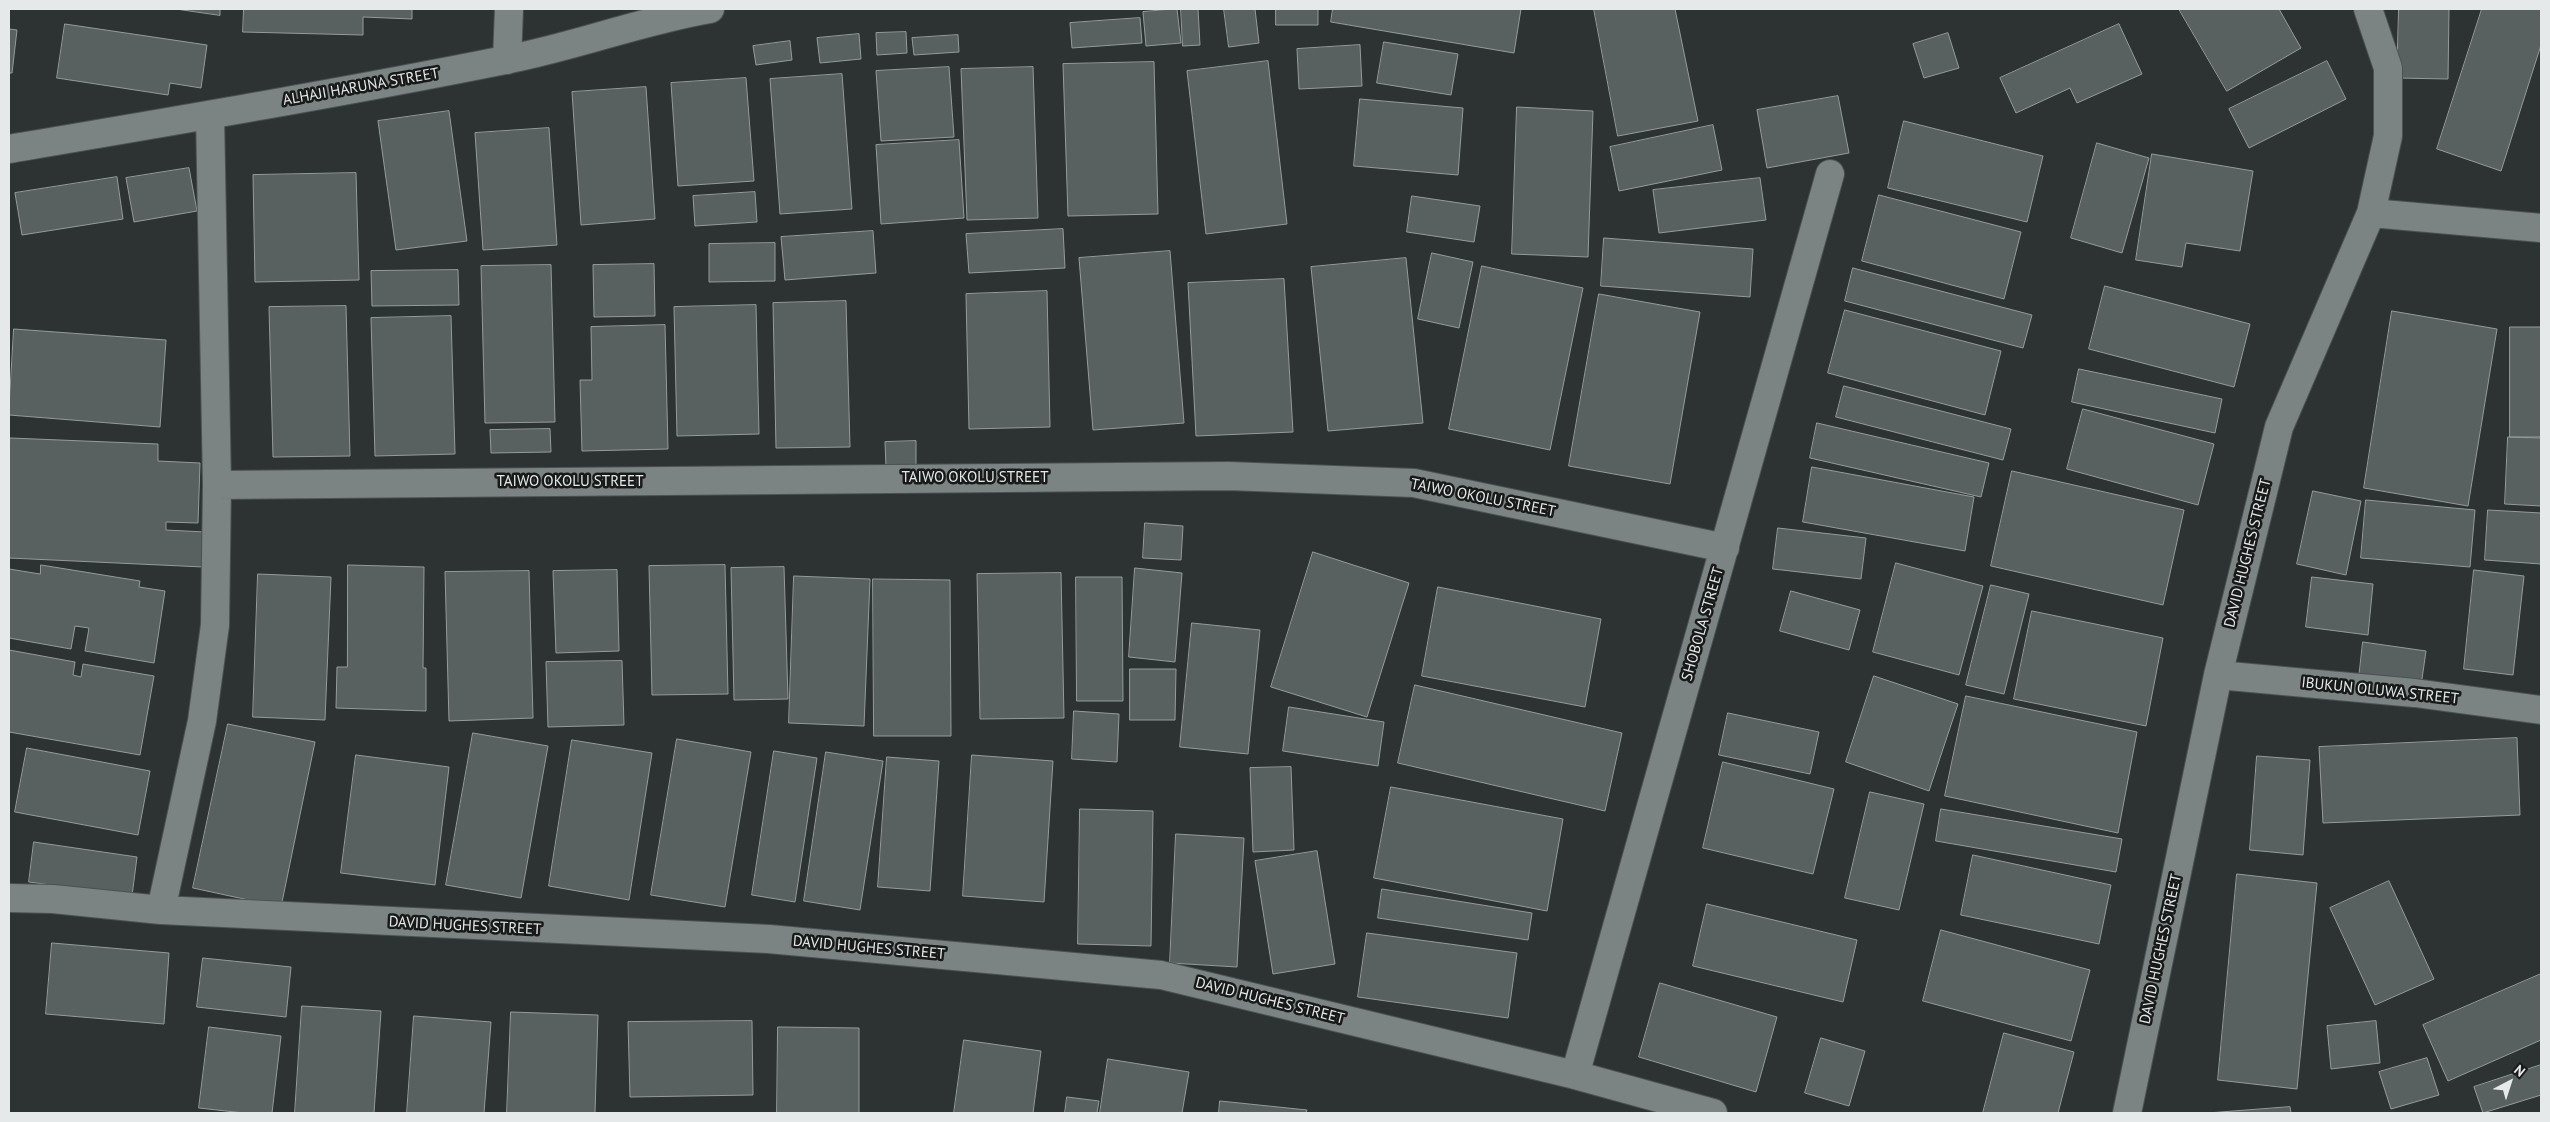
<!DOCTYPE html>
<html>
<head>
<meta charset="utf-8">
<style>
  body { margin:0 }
  #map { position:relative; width:2550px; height:1122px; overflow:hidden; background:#2d3333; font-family:"PT Sans",sans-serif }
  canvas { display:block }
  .frame { position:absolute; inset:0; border:10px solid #e5e9e9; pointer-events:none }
  .north { position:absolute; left:2485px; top:1057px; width:50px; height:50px; -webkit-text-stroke:4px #181a1a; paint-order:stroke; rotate:40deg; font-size:14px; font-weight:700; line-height:20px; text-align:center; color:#e5e9e9 }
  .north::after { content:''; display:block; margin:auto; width:18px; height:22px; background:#e5e9e9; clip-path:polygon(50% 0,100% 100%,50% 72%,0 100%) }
</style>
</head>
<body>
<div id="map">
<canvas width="2550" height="1122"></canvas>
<div class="frame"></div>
<div class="north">N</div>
</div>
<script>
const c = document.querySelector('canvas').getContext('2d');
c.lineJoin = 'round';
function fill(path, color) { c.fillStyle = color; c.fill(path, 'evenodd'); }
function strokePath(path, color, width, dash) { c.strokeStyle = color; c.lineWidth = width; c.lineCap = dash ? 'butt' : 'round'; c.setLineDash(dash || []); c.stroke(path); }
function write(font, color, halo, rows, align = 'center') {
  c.font = font + ' "PT Sans",sans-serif'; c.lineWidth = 5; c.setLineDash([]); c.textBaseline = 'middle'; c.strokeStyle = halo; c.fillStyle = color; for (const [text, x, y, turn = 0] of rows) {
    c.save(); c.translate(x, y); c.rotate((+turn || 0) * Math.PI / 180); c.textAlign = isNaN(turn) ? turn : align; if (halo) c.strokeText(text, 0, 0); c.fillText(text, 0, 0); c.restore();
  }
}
const building = new Path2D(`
  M176 9H220V15Z
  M244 9H412V19L363 17V35L243 32Z
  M1177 9 1181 43 1146 46 1143 12Z
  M1181 9H1198L1200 45 1183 46Z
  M1224 9H1255L1259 43 1229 47Z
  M1276 9H1318V25H1276Z
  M1333 9H1521L1514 53 1331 22Z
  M1594 9H1675L1698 121 1618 136Z
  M2179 9H2279L2301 48 2227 91Z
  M2399 9H2449L2448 79 2397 78Z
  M2482 9H2541V45L2501 171 2437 149Z
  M1140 18 1142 43 1072 48 1070 23Z
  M65 24 207 45 201 88 170 83 168 95 57 78Z
  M2119 24 2142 74 2077 103 2070 88 2016 113 2000 78Z
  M9 29 17 30 12 73H9Z
  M906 32 907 53 877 55 876 33Z
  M1948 33 1959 68 1924 78 1913 44Z
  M859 34 861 59 820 63 817 38Z
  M958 35 959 52 914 55 912 38Z
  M790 41 792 60 756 65 753 46Z
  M1384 42 1458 54 1451 95 1377 83Z
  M1360 45 1362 86 1299 89 1297 49Z
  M1268 61 1287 224 1206 234 1187 71Z
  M2327 61 2346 99 2249 148 2229 109Z
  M1154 62 1158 214 1068 216 1063 64Z
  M949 67 954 137 881 141 876 71Z
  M1033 67 1038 218 967 220 961 69Z
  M842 74 852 209 780 214 770 79Z
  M746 78 754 181 678 186 671 83Z
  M646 87 655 219 581 225 572 92Z
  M1838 96 1849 153 1767 168 1757 110Z
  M1360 99 1463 108 1458 175 1354 166Z
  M1517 107 1593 111 1588 257 1512 254Z
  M449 111 467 241 396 250 378 121Z
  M1904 121 2043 156 2027 222 1888 188Z
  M1713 125 1722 170 1619 191 1610 147Z
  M549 128 557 245 483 250 475 133Z
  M959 140 964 218 881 224 876 145Z
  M2097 143 2149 158 2122 253 2071 238Z
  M2152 154 2253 171 2240 251 2186 243 2182 267 2136 260Z
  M189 168 197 211 134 222 126 178Z
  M356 173 359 280 255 282 253 175Z
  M117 177 123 219 22 235 15 193Z
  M1760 178 1766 220 1659 233 1653 190Z
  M755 192 757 222 695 226 693 196Z
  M1879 195 2021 232 2004 299 1862 261Z
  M1412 196 1480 206 1474 242 1407 232Z
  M1063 229 1065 268 969 273 966 234Z
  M873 231 876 273 785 280 781 237Z
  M1604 238 1753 249 1750 297 1601 286Z
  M775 243V281L709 282V244Z
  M1170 251 1184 423 1093 430 1079 258Z
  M1432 253 1473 262 1459 328 1418 319Z
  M1406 258 1423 423 1328 431 1311 267Z
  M654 264 655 316 594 317 593 265Z
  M551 265 555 422 485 423 481 266Z
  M1482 266 1583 288 1550 450 1449 429Z
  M1853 268 2032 315 2023 348 1845 301Z
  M458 270 459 305 372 306 371 271Z
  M1284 279 1293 432 1196 436 1188 283Z
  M2105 286 2250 324 2234 387 2089 349Z
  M1047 291 1050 427 969 429 966 294Z
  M1599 294 1700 312 1670 484 1569 466Z
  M846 301 850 447 776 448 773 303Z
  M756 305 759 434 677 436 674 307Z
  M346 306 350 456 273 457 269 307Z
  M1845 310 2001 351 1985 415 1828 373Z
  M2392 311 2497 329 2468 506 2364 488Z
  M451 316 455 454 375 456 371 318Z
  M665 325 668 449 582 451 580 380H592L591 327Z
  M2510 327H2541V437H2510Z
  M14 329 166 340 160 427 9 415Z
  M2079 369 2222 399 2215 433 2072 402Z
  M1844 386 2011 429 2003 460 1836 417Z
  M2083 409 2214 444 2198 505 2067 469Z
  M1817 423 1989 463 1981 497 1810 458Z
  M550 429 551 452 491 453 490 430Z
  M2508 437 2541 438V506L2505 504Z
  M10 438 158 444V461L200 463 198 523 166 522V530L205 532 203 567 9 558Z
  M916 441V466L886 467 885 442Z
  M1812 467 1974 497 1965 551 1803 522Z
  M2012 471 2184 510 2163 605 1991 566Z
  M2313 491 2361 501 2346 575 2297 564Z
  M2366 500 2475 510 2470 567 2361 558Z
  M2488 510 2541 513V564L2485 560Z
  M1145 523 1183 526 1181 560 1143 558Z
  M1778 528 1866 538 1861 579 1773 569Z
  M1313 552 1409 583 1367 717 1271 687Z
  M1896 563 1983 586 1959 675 1873 652Z
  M41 565 140 581 139 587 165 591 154 663 85 651 89 628 75 626 71 649 9 638V569L40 574Z
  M348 565 424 567 423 668H426V711L336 708 337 667H347Z
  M725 565 728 694 652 695 649 566Z
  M784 567 788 699 734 700 731 568Z
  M1135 568 1182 573 1175 662 1129 657Z
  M617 570 619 651 556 653 553 571Z
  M2474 570 2524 576 2513 675 2464 669Z
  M529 571 533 718 449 721 445 572Z
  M1061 573 1064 718 980 719 977 574Z
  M258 574 331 577 325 720 253 717Z
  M794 576 870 579 864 726 789 723Z
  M1076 577H1122L1123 701H1077Z
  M2312 577 2373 584 2368 635 2306 627Z
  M873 579 950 580 951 736H874Z
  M1991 585 2029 594 2004 694 1966 685Z
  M1438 587 1601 619 1585 707 1422 676Z
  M1791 591 1860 610 1849 650 1780 631Z
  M2032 611 2163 638 2146 726 2014 699Z
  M1192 623 1260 630 1248 754 1180 747Z
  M2363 642 2426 651 2421 686 2359 678Z
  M9 650 75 662 73 675 81 677 83 664 154 676 140 755 9 732Z
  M622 661 624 725 548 727 546 662Z
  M1130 669H1176L1175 720H1130Z
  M1874 676 1958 704 1929 791 1846 762Z
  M1415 685 1622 733 1605 811 1398 763Z
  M1966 696 2137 732 2118 833 1945 796Z
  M1289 707 1384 722 1378 766 1283 751Z
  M1074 711 1119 714 1117 762 1072 759Z
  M1728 713 1819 732 1810 774 1719 755Z
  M228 724 315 742 281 907 193 888Z
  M473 733 548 746 521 898 446 885Z
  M2517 738 2520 815 2323 823 2319 747Z
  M677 739 751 752 725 907 651 895Z
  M572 740 652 753 629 900 549 886Z
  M27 748 150 771 138 835 15 812Z
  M774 751 817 758 795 902 752 895Z
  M826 752 883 761 860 910 804 901Z
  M356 755 449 767 435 885 341 873Z
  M972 755 1053 761 1044 902 963 896Z
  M2257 756 2310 760 2303 855 2250 850Z
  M887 757 939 761 930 891 878 887Z
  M1723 762 1834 789 1813 874 1703 848Z
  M1291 767 1294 850 1253 852 1250 768Z
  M1391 787 1563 819 1547 911 1374 878Z
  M1870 792 1924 804 1899 910 1845 898Z
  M1080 809 1153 811 1151 946 1078 944Z
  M1941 809 2122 839 2116 872 1936 841Z
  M1176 834 1244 838 1237 967 1170 963Z
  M34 842 137 857 132 896 29 882Z
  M1317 851 1335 964 1273 974 1255 861Z
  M1973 855 2111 885 2099 944 1961 915Z
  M2237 874 2317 883 2297 1089 2218 1080Z
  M2389 881 2434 979 2375 1005 2330 908Z
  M1382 889 1532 913 1528 940 1378 918Z
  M1707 904 1857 940 1843 1002 1693 966Z
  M1941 930 2090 970 2071 1041 1923 1001Z
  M1367 933 1517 953 1508 1018 1358 997Z
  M52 943 169 953 164 1024 46 1014Z
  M203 958 291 967 286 1017 197 1007Z
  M2541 974V1040L2448 1081 2423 1025Z
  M1660 983 1777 1017 1756 1092 1639 1057Z
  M302 1006 381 1011 374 1113H295Z
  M511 1012 598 1015 595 1113H507Z
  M414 1016 491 1022 484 1113H407Z
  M752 1021 753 1095 630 1097 628 1022Z
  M2376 1021 2380 1063 2331 1069 2327 1026Z
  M209 1027 281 1036 272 1113H244L199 1108Z
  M778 1027 859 1028V1113H777Z
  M2004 1033 2074 1052 2058 1113H1983Z
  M1821 1038 1865 1051 1849 1106 1805 1093Z
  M964 1040 1041 1051 1033 1113H954Z
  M2427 1058 2439 1095 2391 1109 2379 1072Z
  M1108 1059 1189 1072 1182 1113H1100Z
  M2541 1065V1095L2483 1113 2474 1087Z
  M1067 1097 1099 1101 1097 1113H1065Z
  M1220 1101 1307 1110 1306 1113H1219Z
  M2290 1107 2291 1113H2208Z`);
const minor = new Path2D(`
  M507 60 509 9
  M9 149C174 121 340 93 505 60 574 47 640 21 710 9
  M2371 213 2541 228
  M217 485 1228 476 1414 483 1725 548
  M2218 675 2415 693 2541 710
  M9 898 53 899 161 910 769 939 1161 975 1575 1075 1713 1113
  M161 910 202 721 215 625 217 485 210 115
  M1575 1075 1830 174
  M2127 1113 2218 675 2279 427 2371 213 2388 136V68L2368 9`);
const streetNames = [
  ["ALHAJI HARUNA STREET",361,87,-10],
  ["TAIWO OKOLU STREET",975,478],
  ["TAIWO OKOLU STREET",570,482],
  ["TAIWO OKOLU STREET",1483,498,11],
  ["DAVID HUGHES STREET",2248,553,-76],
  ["SHOBOLA STREET",1703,624,-74],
  ["IBUKUN OLUWA STREET",2380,691,6],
  ["DAVID HUGHES STREET",465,926,3],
  ["DAVID HUGHES STREET",869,948,5],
  ["DAVID HUGHES STREET",2161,949,-78],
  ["DAVID HUGHES STREET",1270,1001,14]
];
fill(building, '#596060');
strokePath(building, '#959b9c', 1);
strokePath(minor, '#4c5151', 30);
strokePath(minor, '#7c8383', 28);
write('15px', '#e5e9e9', '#181a1a', streetNames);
</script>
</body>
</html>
